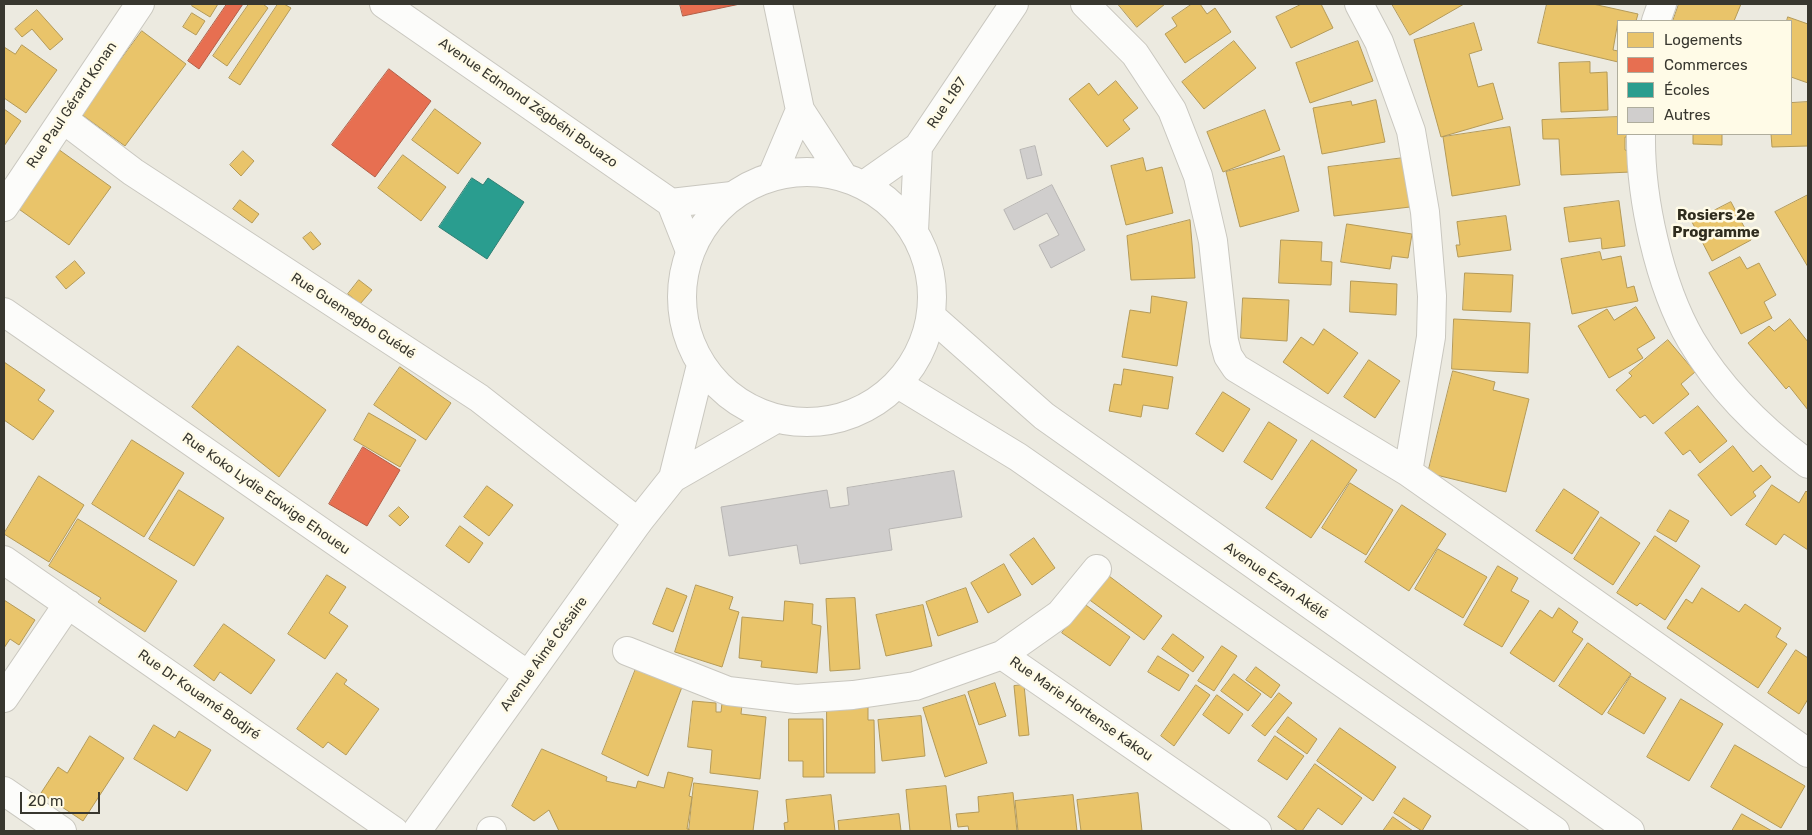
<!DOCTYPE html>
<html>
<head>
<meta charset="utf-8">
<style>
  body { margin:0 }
  #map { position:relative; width:1812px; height:835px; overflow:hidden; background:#eceae0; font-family:Rubik,sans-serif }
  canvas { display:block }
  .frame { position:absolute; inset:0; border:5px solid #38372f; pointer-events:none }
  .legend { position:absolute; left:1617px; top:20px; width:175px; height:115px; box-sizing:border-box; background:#fffbe7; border:1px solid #afad9d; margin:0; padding:6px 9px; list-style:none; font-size:15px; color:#38372f }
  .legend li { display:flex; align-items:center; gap:10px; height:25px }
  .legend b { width:25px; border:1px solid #afad9d }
  .scale { position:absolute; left:20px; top:792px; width:80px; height:22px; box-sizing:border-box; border:2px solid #38372f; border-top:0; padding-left:6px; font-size:15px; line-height:18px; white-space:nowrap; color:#38372f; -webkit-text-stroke:4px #fffbe7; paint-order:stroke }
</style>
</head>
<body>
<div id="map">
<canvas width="1812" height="835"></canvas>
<div class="frame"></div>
<ul class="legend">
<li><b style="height:14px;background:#e9c46a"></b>Logements</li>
<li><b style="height:14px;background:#e76f51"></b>Commerces</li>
<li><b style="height:14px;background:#2a9d8f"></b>Écoles</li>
<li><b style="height:14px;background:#d0cecd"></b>Autres</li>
</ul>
<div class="scale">20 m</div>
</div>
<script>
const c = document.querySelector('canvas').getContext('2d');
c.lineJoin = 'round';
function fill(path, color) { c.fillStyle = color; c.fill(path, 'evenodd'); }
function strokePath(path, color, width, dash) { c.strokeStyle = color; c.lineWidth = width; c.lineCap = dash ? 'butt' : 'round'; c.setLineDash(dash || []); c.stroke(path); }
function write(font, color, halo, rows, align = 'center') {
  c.font = font + ' Rubik,sans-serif'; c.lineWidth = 5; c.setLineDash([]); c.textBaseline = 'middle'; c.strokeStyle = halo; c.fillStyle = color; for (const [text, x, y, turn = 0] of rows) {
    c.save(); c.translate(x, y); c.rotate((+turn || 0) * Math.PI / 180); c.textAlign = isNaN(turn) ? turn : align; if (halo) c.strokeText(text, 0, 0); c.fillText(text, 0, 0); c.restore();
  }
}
const homes = new Path2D(`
  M193 4H218L210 17 192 6Z
  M249 4H263L268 8 227 66 213 56Z
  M278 4H284L291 8 240 85 229 78Z
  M1118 4H1165L1137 27Z
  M1192 4H1200L1207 14 1215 8 1231 32 1185 63 1165 34 1177 26 1172 18Z
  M1302 4H1321L1333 28 1291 48 1276 17Z
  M1392 4H1464L1410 35Z
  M1547 4H1593L1638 14 1636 21H1618L1613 50 1618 51V62L1538 43Z
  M1679 4H1741L1734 21H1673Z
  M37 10 63 39 50 50 32 29 22 37 15 29Z
  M192 13 205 21 196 35 183 27Z
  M1788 17 1808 24V83L1791 77V21H1787Z
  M1474 23 1482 50 1469 54 1478 87 1493 83 1503 119 1441 137 1414 40Z
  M142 31 186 64 125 146 81 114Z
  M1234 41 1256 68 1204 109 1182 82Z
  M1358 41 1373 81 1310 103 1296 63Z
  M22 45 57 70 26 113 4 98V47L15 54Z
  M1590 62V73L1607 72 1608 110 1561 112 1559 63Z
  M1116 81 1138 108 1123 120 1130 129 1107 147 1069 99 1089 83 1098 95Z
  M1376 100 1385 142 1322 154 1313 108 1351 101 1352 105Z
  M1808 102V146L1772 147 1771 134H1791V103Z
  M4 109 21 121 4 146Z
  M435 109 481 143 458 174 412 140Z
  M1265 110 1280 150 1223 172 1207 132Z
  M1618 117V134H1628L1629 137H1625V150L1629 151 1631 172 1561 175 1559 139H1543L1542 120Z
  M1510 127 1520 185 1452 196 1443 137Z
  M1668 134H1722V145L1693 144V134Z
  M58 149 111 187 69 245 16 207Z
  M243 151 254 161 241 176 230 165Z
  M403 155 446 187 421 221 378 188Z
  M1284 156 1299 211 1240 227 1226 172Z
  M1143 158 1146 171 1162 167 1173 213 1126 225 1111 166Z
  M1404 158 1410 207 1334 216 1328 167Z
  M1808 195V267L1775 212Z
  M240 200 259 214 252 223 233 209Z
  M1619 201 1625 246 1602 249 1601 238 1569 242 1564 208Z
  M1731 202 1751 240 1712 261 1692 222Z
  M1506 216 1511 250 1458 257 1456 245H1460L1457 222Z
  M1190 220 1195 278 1131 280 1127 236Z
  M1347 224 1412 234 1408 258 1392 256 1390 269 1341 262Z
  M311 232 321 244 313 250 303 238Z
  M1281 240 1322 242 1321 261 1332 262 1331 285 1279 283Z
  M1600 252 1602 260 1621 256 1627 288 1634 286 1638 301 1572 314 1561 259Z
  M1740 257 1747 269 1759 263 1776 295 1764 302 1772 318 1741 334 1709 273Z
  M75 261 85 273 66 289 56 277Z
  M1465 273 1513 275 1511 312 1463 310Z
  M359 280 372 290 360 304 348 294Z
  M1351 281 1397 284 1396 315 1350 312Z
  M1152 296 1187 302 1177 366 1122 357 1130 310 1150 313Z
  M1243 298 1289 300 1287 341 1241 338Z
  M1636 307 1655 338 1637 349 1643 358 1609 378 1578 326 1607 309 1614 320Z
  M1454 319 1530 323 1528 373 1452 369Z
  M1790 319 1808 342V410L1789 386 1786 389 1748 343 1769 326 1774 331Z
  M1324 329 1358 353 1328 394 1283 362 1301 337 1313 345Z
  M1668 340 1695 372 1681 384 1689 394 1653 424 1645 415 1640 418 1616 390 1632 376 1629 373Z
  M238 346 326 410 279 477 192 407Z
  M1369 360 1400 381 1375 418 1344 397Z
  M4 362 45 390 38 400 54 411 33 440 4 420Z
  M400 367 451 403 426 440 374 405Z
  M1124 369 1173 377 1168 409 1143 405 1141 417 1109 411 1114 384 1121 385Z
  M1453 371 1495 382 1493 390 1529 399 1506 492 1428 473Z
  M1223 392 1250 409 1223 452 1196 434Z
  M1698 406 1727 441 1700 463 1690 450 1683 455 1665 433Z
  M369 413 416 440 400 467 354 440Z
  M1269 422 1297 440 1272 480 1244 462Z
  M132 440 184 473 144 537 92 504Z
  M1312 440 1357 470 1311 538 1266 508Z
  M1733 446 1753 472 1761 465 1771 477 1753 492 1756 496 1731 516 1698 475Z
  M39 476 84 505 49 562 4 534Z
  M1350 483 1393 510 1366 555 1322 528Z
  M1772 485 1799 503 1806 491 1808 493V550L1784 534 1776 545 1746 525Z
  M487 486 513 505 489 536 464 517Z
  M1564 489 1599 512 1572 554 1536 531Z
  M179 490 224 518 194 566 149 539Z
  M1402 505 1446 534 1409 591 1365 562Z
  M399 507 409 517 400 526 389 516Z
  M1670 510 1689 521 1676 542 1657 531Z
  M1601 517 1640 543 1613 585 1574 559Z
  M78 519 177 581 145 632 98 602 101 598 49 566Z
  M460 526 483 543 469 563 446 546Z
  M1655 536 1700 566 1665 620 1640 603 1637 606 1617 593Z
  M1034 538 1055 568 1032 585 1010 555Z
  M1438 549 1487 577 1463 618 1415 589Z
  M1004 564 1021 595 988 613 971 583Z
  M1498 566 1518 578 1511 591 1529 601 1502 647 1464 625Z
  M1105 573 1162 616 1144 640 1087 598Z
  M327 575 346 587 329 613 348 626 325 659 288 634Z
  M696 585 733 597 729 609 739 612 722 667 675 652Z
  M667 588 687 596 673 632 653 624Z
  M966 588 978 622 938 636 926 602Z
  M1702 588 1739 612 1745 604 1781 628 1776 637 1787 644 1758 688 1667 628 1686 599 1692 603Z
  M855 598 860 669 830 671 826 599Z
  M4 600 35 620 19 645 10 639 4 648Z
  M785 601 813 604 812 624 821 626 817 673 761 667 762 661 739 658 742 617 783 621Z
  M1083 603 1130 637 1110 666 1062 633Z
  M923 605 932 646 886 656 876 615Z
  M1559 608 1578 622 1572 632 1583 639 1554 682 1510 653 1540 610 1552 618Z
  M224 624 275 660 251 694 220 672 214 681 194 666Z
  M1173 634 1204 657 1193 672 1162 649Z
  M1588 643 1631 674 1602 715 1559 686Z
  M1222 646 1237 656 1214 691 1198 681Z
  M1796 650 1808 658V699L1799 714 1768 693Z
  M1158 656 1189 675 1179 691 1148 672Z
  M639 661 682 687 648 776 602 754Z
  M1256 667 1280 685 1271 698 1246 680Z
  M337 673 347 680 344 684 379 709 346 755 328 742 323 748 297 729Z
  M1234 674 1261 694 1248 711 1221 691Z
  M1631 676 1666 698 1644 734 1608 713Z
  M995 683 1006 716 979 725 968 692Z
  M1024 685 1029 735 1019 736 1014 686Z
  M1196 685 1210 695 1174 746 1161 736Z
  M1279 693 1292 703 1265 736 1252 726Z
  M965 695 987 763 945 777 923 708Z
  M1217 695 1243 714 1229 734 1203 715Z
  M1681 699 1723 724 1689 781 1647 757Z
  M693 701 716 703V712H721L722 703 742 705 741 714 766 717 760 779 710 773 712 750 688 747Z
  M827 705H868V720H874L875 773H827Z
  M921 716 925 756 882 761 878 720Z
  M1288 717 1317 739 1307 754 1277 732Z
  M789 719H823L824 777H803V761H789Z
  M154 725 175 738 179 731 211 750 187 791 134 759Z
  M1340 728 1396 767 1373 801 1317 761Z
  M90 736 124 758 83 821 41 793 58 767 67 773Z
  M1275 736 1304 756 1287 780 1258 761Z
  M1735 745 1805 786 1781 828 1711 787Z
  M542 749 607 777 606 781 636 788 638 781 664 788 668 772 693 778 689 796 692 797 687 829H689V831H559L549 810 534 821 512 806Z
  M1315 764 1362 798 1342 825 1318 808 1302 831H1298L1278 817Z
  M694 783 758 791 753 831H689Z
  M946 786 951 831H910L906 790Z
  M1013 793 1017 831H969L968 826 958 827 956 814 979 812 978 797Z
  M1138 793 1142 831H1081L1077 800Z
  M831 795 835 831H785L784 823 788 822 786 800Z
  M1073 795 1077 831H1018L1015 801Z
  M1404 798 1431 816 1422 831 1394 813Z
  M899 814 901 831H839L838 821Z
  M1742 814 1772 831H1732Z
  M1393 817 1413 831H1383Z`);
const shops = new Path2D(`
  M227 4H243L199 69 188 61Z
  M680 4H740L683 16Z
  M389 69 431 101 375 177 332 145Z
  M363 447 400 470 367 526 329 504Z`);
const schools = new Path2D(`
  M472 178 483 185 488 178 524 202 487 259 439 227Z`);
const building = new Path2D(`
  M1035 146 1042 175 1027 179 1020 150Z
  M1052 185 1085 250 1051 268 1039 245 1059 235 1047 213 1014 230 1004 210Z
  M954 471 962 517 889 529 892 550 800 564 797 545 729 556 721 507 827 490 830 508 849 505 847 488Z`);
const street = new Path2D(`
  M384 4 671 203 690 251
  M1085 4 1135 54 1172 110 1198 176 1213 241 1224 341 1228 356 1236 368 1408 472 1808 753
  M1359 4 1379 42 1411 131 1425 212 1432 296 1431 337 1408 472
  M1656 21 1662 4
  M63 119 133 172 479 398 638 522
  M1641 134C1640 197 1659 285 1691 340 1720 389 1763 431 1808 464
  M671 203 732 196
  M4 207 140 4
  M4 312 528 675
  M4 560 394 831
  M627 651 728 691 796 699 853 695 915 686 1002 655 1257 831
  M1002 655 1060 614 1097 569
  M4 698 68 604
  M4 791 62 831
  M491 831H492`);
const secondary = new Path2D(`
  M778 4 800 110 843 176
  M682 297a125 125 0 1 1 250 0a125 125 0 1 1-250 0Z
  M772 176 800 110
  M864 185 918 147 1014 4
  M914 231 918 147
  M932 317 1044 416 1630 831
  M898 384 1018 457 1555 831
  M673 478 701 365
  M417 831 638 522 673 478 774 420`);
const streetNames = [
  ["Avenue Edmond Zégbéhi Bouazo",528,103,35],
  ["Rue L187",947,103,-56],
  ["Rue Paul Gérard Konan",72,105,-56],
  ["Rue Guemegbo Guédé",353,316,33],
  ["Rue Koko Lydie Edwige Ehoueu",266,494,35],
  ["Avenue Ezan Akélé",1276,581,35],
  ["Avenue Aimé Césaire",544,654,-54],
  ["Rue Dr Kouamé Bodjré",199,695,35],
  ["Rue Marie Hortense Kakou",1081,709,35]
];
const neighbourhoodNames = [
  ["Rosiers 2e",1716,216],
  ["Programme",1716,233]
];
fill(homes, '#e9c46a');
strokePath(homes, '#b49a58', 1);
fill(shops, '#e76f51');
strokePath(shops, '#b25e47', 1);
fill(schools, '#2a9d8f');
strokePath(schools, '#2e7e72', 1);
fill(building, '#d0cecd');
strokePath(building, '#b7b5b3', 1);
strokePath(street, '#c9c7bf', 30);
strokePath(secondary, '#c9c7bf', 30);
strokePath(street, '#fcfcfa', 28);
strokePath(secondary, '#fcfcfa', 28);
write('14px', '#38372f', '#fffbe7', streetNames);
write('bold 15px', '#302d1e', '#fffbe7', neighbourhoodNames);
</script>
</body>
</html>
